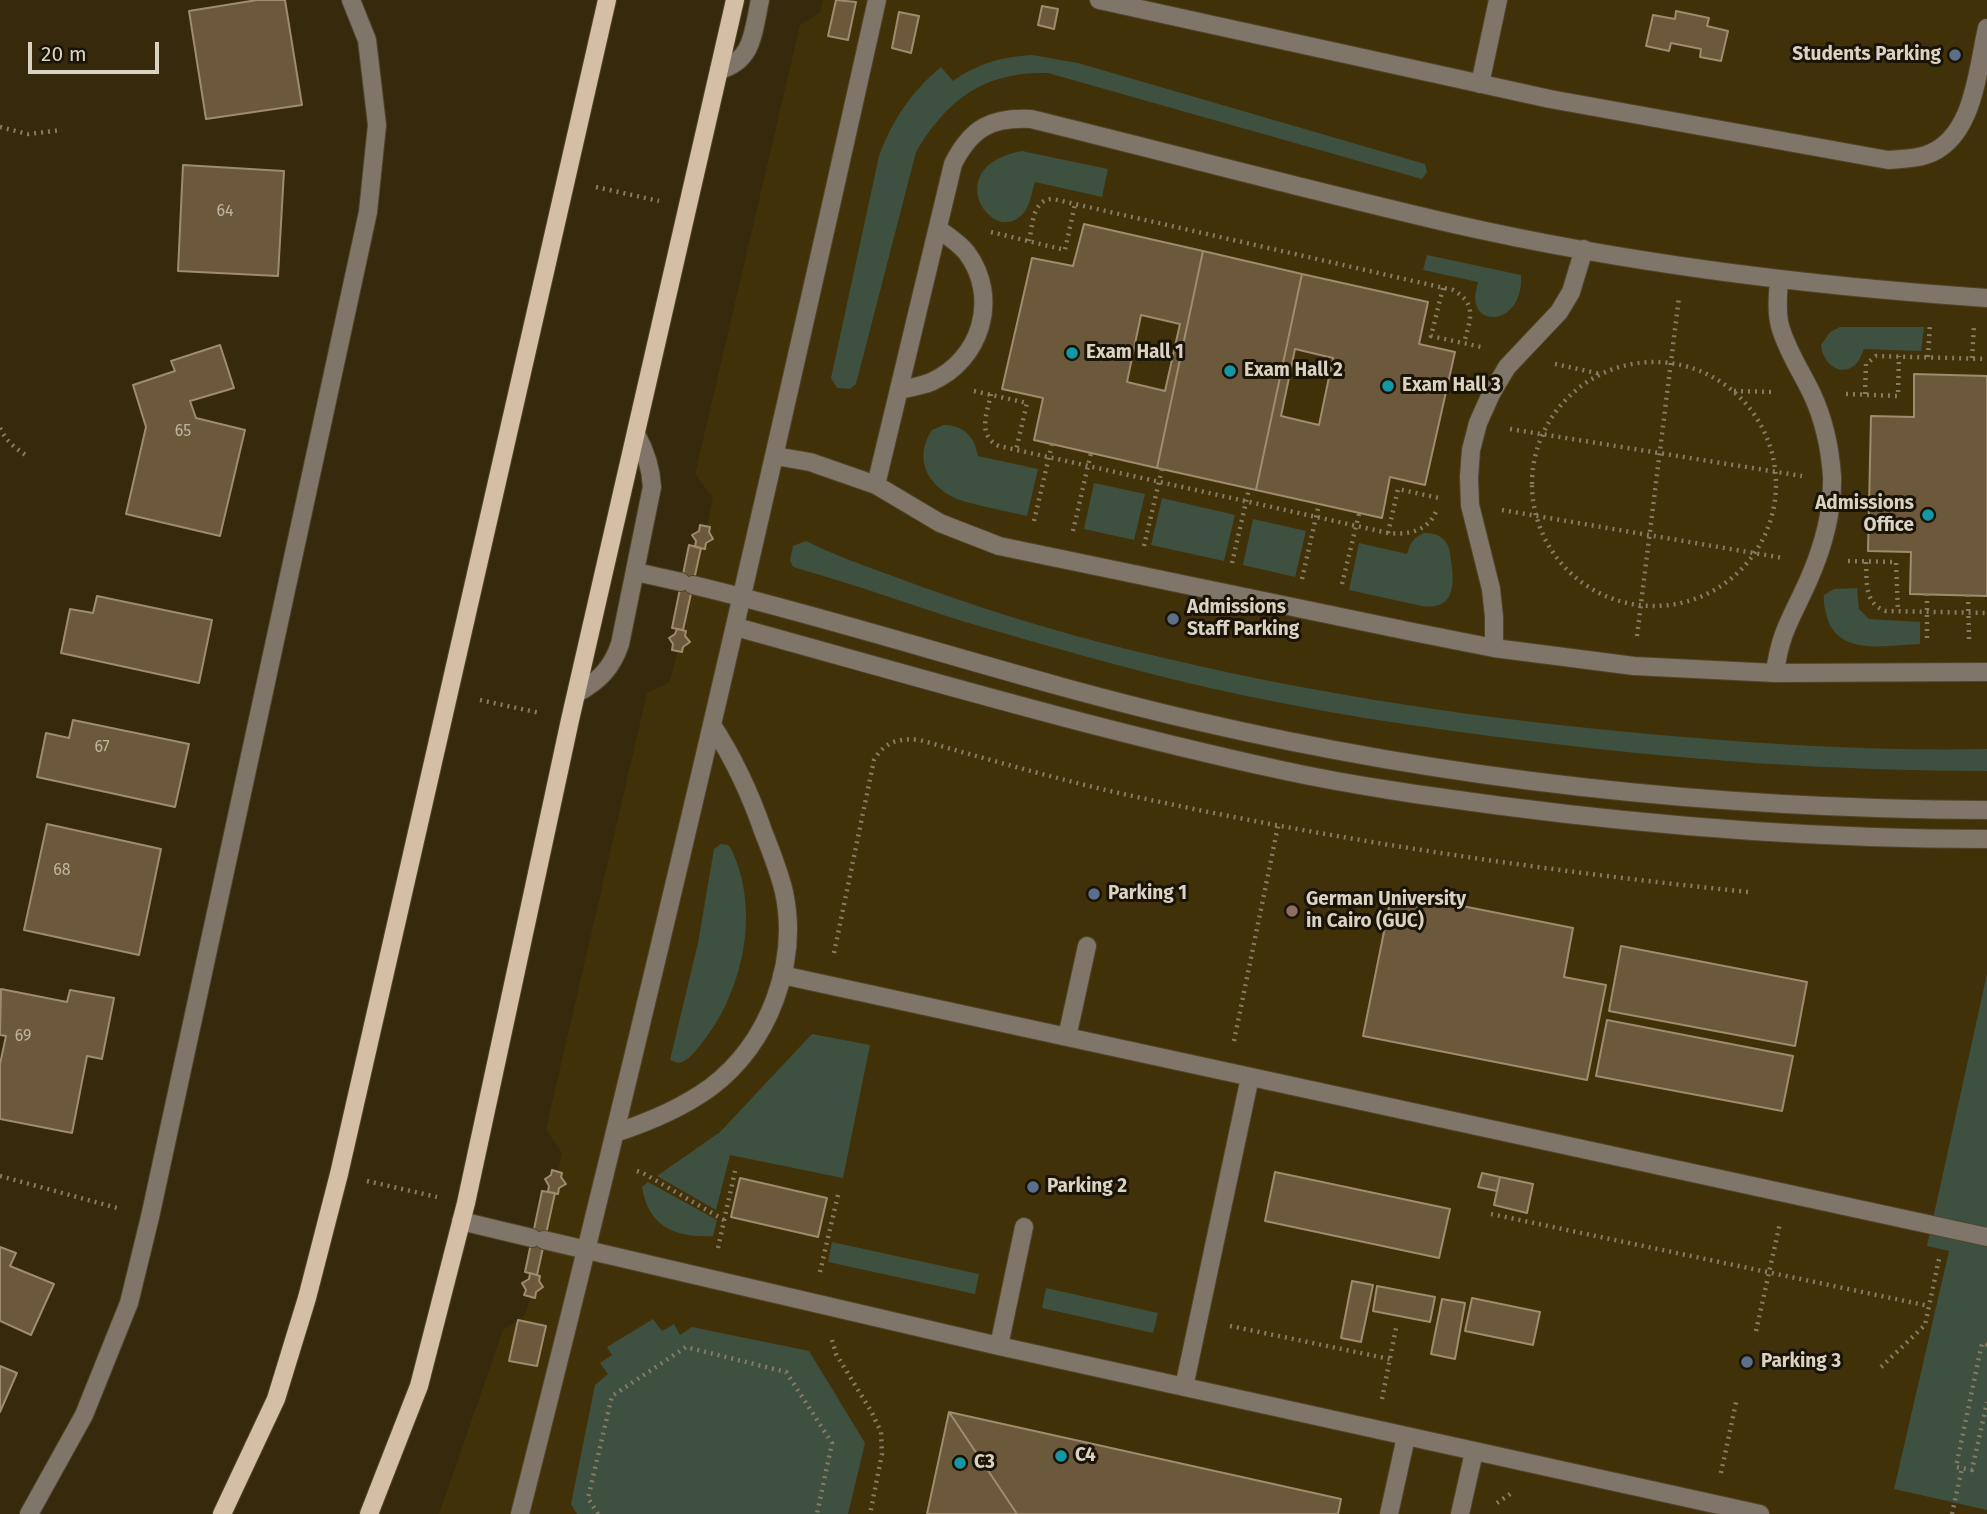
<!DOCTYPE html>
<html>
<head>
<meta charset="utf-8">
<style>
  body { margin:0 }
  #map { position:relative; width:1987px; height:1514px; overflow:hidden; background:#372a0c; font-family:"Fira Sans",sans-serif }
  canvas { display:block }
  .scale { position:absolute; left:28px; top:42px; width:131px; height:32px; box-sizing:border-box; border:4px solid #dbd3c2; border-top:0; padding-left:9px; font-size:21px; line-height:24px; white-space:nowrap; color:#dbd3c2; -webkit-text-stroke:5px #1a1407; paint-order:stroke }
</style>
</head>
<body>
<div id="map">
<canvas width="1987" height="1514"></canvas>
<div class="scale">20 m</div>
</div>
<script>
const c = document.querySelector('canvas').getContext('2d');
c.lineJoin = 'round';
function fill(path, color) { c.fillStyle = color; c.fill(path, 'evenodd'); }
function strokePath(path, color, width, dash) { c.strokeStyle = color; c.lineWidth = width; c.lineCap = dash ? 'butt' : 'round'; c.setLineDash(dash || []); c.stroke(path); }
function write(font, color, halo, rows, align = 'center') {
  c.font = font + ' "Fira Sans",sans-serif'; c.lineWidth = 6; c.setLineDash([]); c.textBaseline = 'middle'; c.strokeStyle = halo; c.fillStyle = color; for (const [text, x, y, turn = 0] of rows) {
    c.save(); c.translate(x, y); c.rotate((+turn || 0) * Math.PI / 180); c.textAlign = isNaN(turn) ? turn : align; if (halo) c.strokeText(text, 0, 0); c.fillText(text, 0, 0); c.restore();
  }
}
const built = new Path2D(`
  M823 0H1987V1514H439L503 1330 525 1315 530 1297 524 1295 526 1290 522 1283 529 1279 530 1274 525 1272 542 1191H548L549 1186 545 1179 551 1175 552 1170 558 1171 562 1153 546 1129 647 693 670 682 677 652 672 650 673 644 669 638 675 634 676 629 672 628 689 545 695 546 696 541 692 535 699 531 700 525 707 526 713 498 695 474 800 25 820 13Z`);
const green = new Path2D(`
  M1032 55 1078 63 1425 164 1427 172 1422 179 1048 73C985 71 947 99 916 152L856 384 850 389 837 388 831 378 879 156C893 119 911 92 941 67L953 81C978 63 1002 57 1032 55Z
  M1022 151 1108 169 1102 197 1035 182C1032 190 1031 201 1027 208 998 256 934 167 1022 151Z
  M1427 255 1521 275C1524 322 1477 329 1475 299 1475 294 1477 287 1478 282L1423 270Z
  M1840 327H1924L1921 351 1864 349C1862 353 1860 360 1856 364 1840 379 1822 362 1821 345L1830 332Z
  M944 425C965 426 974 436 978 456L1038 469 1027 516C1006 511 984 507 963 501 931 491 911 461 932 430Z
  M1094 483 1145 494 1134 540 1084 529Z
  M1162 498 1235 515 1224 561 1151 545Z
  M1253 519 1306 531 1295 577 1243 565Z
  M1424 533C1432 533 1439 534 1444 540 1450 546 1450 553 1451 561 1455 585 1454 611 1422 606L1349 590 1359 543 1407 554C1410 543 1413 538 1424 533Z
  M806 541C834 555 862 565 890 575 972 606 1055 632 1139 652 1314 695 1493 721 1672 736 1777 745 1882 751 1987 749V771C1834 771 1681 760 1530 741 1422 728 1316 712 1210 688 1127 669 1044 645 962 621 906 603 850 583 793 567L790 560 793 546Z
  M1857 588 1859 609 1869 619 1920 622V644C1888 645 1838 657 1827 617 1825 609 1823 603 1824 595L1834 589Z
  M721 844 728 845C734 852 736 861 739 869 757 926 739 997 702 1043 695 1051 689 1061 678 1063L670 1060 698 943 714 849Z
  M1987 974V1510L1894 1489 1949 1251 1927 1246Z
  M812 1034 870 1045 843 1178 730 1155 716 1210 657 1176 720 1132Z
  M648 1182 717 1220 713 1236C676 1238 648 1227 642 1187Z
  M832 1242 979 1274 975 1294 828 1262Z
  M1046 1288 1158 1313 1153 1333 1042 1308Z
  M653 1319 662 1331 674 1324 680 1335 692 1327 809 1351 865 1443 848 1514H577L571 1504 595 1385 608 1374 600 1363 612 1355 607 1347Z`);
const building = new Path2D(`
  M257 0H285L302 105 206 119 189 11Z
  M836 0 856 2 848 40 828 36Z
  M1042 6 1058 9 1054 29 1038 25Z
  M1676 11 1709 18 1707 26 1728 31 1721 61 1700 57 1701 49 1671 43 1669 51 1646 46 1653 15 1675 19Z
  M899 12 919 16 911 53 892 48Z
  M183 165 284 171 278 276 178 271Z
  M1084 224 1203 251 1157 468 1034 440 1043 398 1002 389 1032 258 1073 266ZM1141 315 1180 324 1165 391 1127 382Z
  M1203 251 1302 274 1256 490 1157 468Z
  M1302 274 1428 302 1419 344 1455 352 1425 485 1390 477 1382 518 1256 490ZM1295 349 1333 358 1319 425 1281 416Z
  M220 345 234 388 190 401 196 418 245 430 220 536 126 514 146 427 133 385 175 371 171 361Z
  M1914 374 1987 376V596L1910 594 1911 552 1868 551 1871 416 1914 417Z
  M700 525 710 527 709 532 713 539 706 543 705 549 695 547 696 541 692 535 699 531Z
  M689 545 701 548 683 630 672 628Z
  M97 596 212 620 199 683 61 653 70 609 93 613Z
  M677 629 686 631 685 636 690 642 683 647 682 652 672 650 673 644 669 638 675 634Z
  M73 720 189 744 175 807 37 777 46 733 69 738Z
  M47 824 161 849 139 955 24 930Z
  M1392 892 1573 928 1564 977 1606 985 1587 1080 1363 1036Z
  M1621 946 1807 982 1795 1046 1609 1011Z
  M1 989 67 1002 70 990 114 998 102 1059 87 1056 72 1133 0 1119V1064L6 1036 0 1035Z
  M1607 1020 1793 1056 1782 1111 1596 1076Z
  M552 1170 562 1173 561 1177 566 1184 559 1188 558 1194 548 1192 549 1186 545 1179 551 1175Z
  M1275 1172 1450 1209 1439 1258 1265 1221Z
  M1482 1173 1500 1177 1497 1191 1478 1187Z
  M1500 1177 1533 1184 1527 1213 1494 1205Z
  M740 1178 827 1198 818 1237 731 1217Z
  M542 1191 555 1193 537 1275 525 1272Z
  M0 1247 16 1253 10 1266 54 1284 31 1335 0 1321Z
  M530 1273 540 1276 539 1281 543 1287 536 1292 535 1298 524 1295 526 1290 522 1283 529 1279Z
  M1352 1281 1373 1285 1361 1342 1341 1338Z
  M1377 1286 1435 1297 1430 1322 1373 1311Z
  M1472 1298 1540 1312 1533 1345 1465 1331Z
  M1442 1299 1465 1303 1455 1359 1431 1354Z
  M518 1320 546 1326 537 1366 509 1361Z
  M0 1366 17 1373 0 1412Z
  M949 1412 1017 1514H927Z
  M949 1412 1341 1499 1338 1514H1017Z`);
const path = new Path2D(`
  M0 127 28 134 62 130
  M596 187 659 201
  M991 232 1065 250 1075 204
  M1029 241C1033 225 1032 199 1053 199L1453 290C1478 304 1470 320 1464 343
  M1443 288 1431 336 1481 347
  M1928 357 1930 323
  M1972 358 1974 326
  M1532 484a122 122 0 1 1 244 0a122 122 0 1 1-244 0Z
  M1555 364 1601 374
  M974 391 1027 403 1016 450
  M1734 391 1774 392
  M991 394C987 413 977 436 999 446L1388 533C1409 535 1429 531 1437 509
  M1846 394 1898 396 1899 356
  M1865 394 1866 364 1876 356 1987 359
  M0 428C6 441 15 448 27 456
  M1510 429 1802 476
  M1502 510 1783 558
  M1034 521 1052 444
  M1073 531 1091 453
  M1388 533 1398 489 1439 498
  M1144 546 1162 469
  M1848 561 1896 562 1898 612
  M1866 562C1867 582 1864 604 1886 611L1987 613
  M1232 563 1249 489
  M1302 579 1319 504
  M1342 584 1359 514
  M1927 594V642
  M1968 595 1969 640
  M1637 636 1679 297
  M480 700 540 713
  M834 953 874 760C885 741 899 738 920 740 983 758 1046 776 1110 791 1319 838 1534 870 1748 892
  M1234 1041 1278 826
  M637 1171 643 1173 724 1220
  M0 1176 121 1209
  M367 1181 437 1197
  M1491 1214 1929 1306
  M718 1248 735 1171
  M820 1272 838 1195
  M1230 1326 1390 1359
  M1756 1331 1780 1223
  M832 1340 836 1354 871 1411 881 1432 882 1454 870 1514
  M1987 1345 1982 1343 1956 1467 1972 1470 1987 1402
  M1881 1367 1925 1325 1939 1259
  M1382 1399 1396 1328
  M1721 1473 1737 1398
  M1497 1503 1513 1492
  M598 1514 588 1498 612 1396 686 1347 786 1372 832 1443 817 1514
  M1952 1514 1962 1468`);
const minor = new Path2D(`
  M1099 0 1550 99 1888 160C1901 159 1914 159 1926 155 1974 139 1977 71 1987 28
  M719 70C754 61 753 31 760 0
  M1480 84 1498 0
  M899 390C909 388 921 386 931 382 981 360 1000 298 967 253 959 243 948 236 938 229
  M775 456 810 462 876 485 940 523 999 546 1413 632 1494 648 1634 666 1775 673 1987 672
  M876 485 953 164C971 128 991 117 1031 119 1174 154 1315 192 1458 225 1631 264 1810 286 1987 298
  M636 572 681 582
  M693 585C860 625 1024 681 1192 720 1452 781 1720 809 1987 810
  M736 627C917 677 1097 730 1281 770 1354 786 1428 796 1502 806 1663 827 1824 839 1987 839
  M1494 648V617L1491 589 1470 505 1469 477 1471 450 1478 423 1491 394 1507 367 1559 312 1571 292 1584 249
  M1775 673C1780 631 1793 616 1809 579 1823 547 1833 512 1832 476 1830 447 1824 420 1812 394 1801 371 1787 351 1780 326 1776 311 1778 295 1779 279
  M577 693C599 681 612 668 620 644L652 487C651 467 646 452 636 434
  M782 975 1987 1237
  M1067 1037 1087 946
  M615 1133C649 1122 681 1109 711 1087 769 1043 799 963 784 892 779 871 771 851 763 831 750 793 734 759 712 725
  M461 1221 532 1238
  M544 1240 999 1346 1760 1514
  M999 1346 1024 1227
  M1184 1387 1250 1077
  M29 1514 84 1415 129 1303 150 1217 368 212 377 125 367 40 351 0
  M520 1514C648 1011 764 506 877 0
  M1389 1514 1406 1437
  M1460 1514 1474 1452`);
const major = new Path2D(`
  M222 1514 276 1399 307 1298 339 1174 607 0
  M369 1514 419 1386 466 1203 570 720 735 0`);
const markers = [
  [1955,55,7,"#5c6f8a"],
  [1072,353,7,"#0f9aa8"],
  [1230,371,7,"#0f9aa8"],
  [1388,386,7,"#0f9aa8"],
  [1928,515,7,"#0f9aa8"],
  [1173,619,7,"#5c6f8a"],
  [1094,894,7,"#5c6f8a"],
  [1292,911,7,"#8d6e63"],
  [1033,1187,7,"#5c6f8a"],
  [1747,1362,7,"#5c6f8a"],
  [1061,1456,7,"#0f9aa8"],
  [960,1463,7,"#0f9aa8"]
];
const numberNames = [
  ["64",225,212],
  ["65",183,432],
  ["67",102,748],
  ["68",62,871],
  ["69",23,1037]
];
const poiNames = [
  ["Students Parking",1941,55,"right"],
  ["Exam Hall 1",1086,353],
  ["Exam Hall 2",1244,371],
  ["Exam Hall 3",1402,386],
  ["Admissions",1914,504,"right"],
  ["Office",1914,526,"right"],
  ["Admissions",1187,608],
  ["Staff Parking",1187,630],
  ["Parking 1",1108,894],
  ["German University",1306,900],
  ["in Cairo (GUC)",1306,922],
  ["Parking 2",1047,1187],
  ["Parking 3",1761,1362],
  ["C4",1075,1456],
  ["C3",974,1463]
];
fill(built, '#413108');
fill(green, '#3e503f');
fill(building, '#6c593c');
strokePath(building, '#9f8b6d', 2);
strokePath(minor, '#514529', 20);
strokePath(major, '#514529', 20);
strokePath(path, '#867b63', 4.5, [2, 5]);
strokePath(minor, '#807569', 18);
strokePath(major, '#d4bea6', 18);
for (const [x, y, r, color] of markers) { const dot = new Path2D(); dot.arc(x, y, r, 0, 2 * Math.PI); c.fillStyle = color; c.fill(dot); strokePath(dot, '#1a1407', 2.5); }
write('16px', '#bfb4a0', null, numberNames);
write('bold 19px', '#dbd3c2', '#1a1407', poiNames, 'left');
</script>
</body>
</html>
